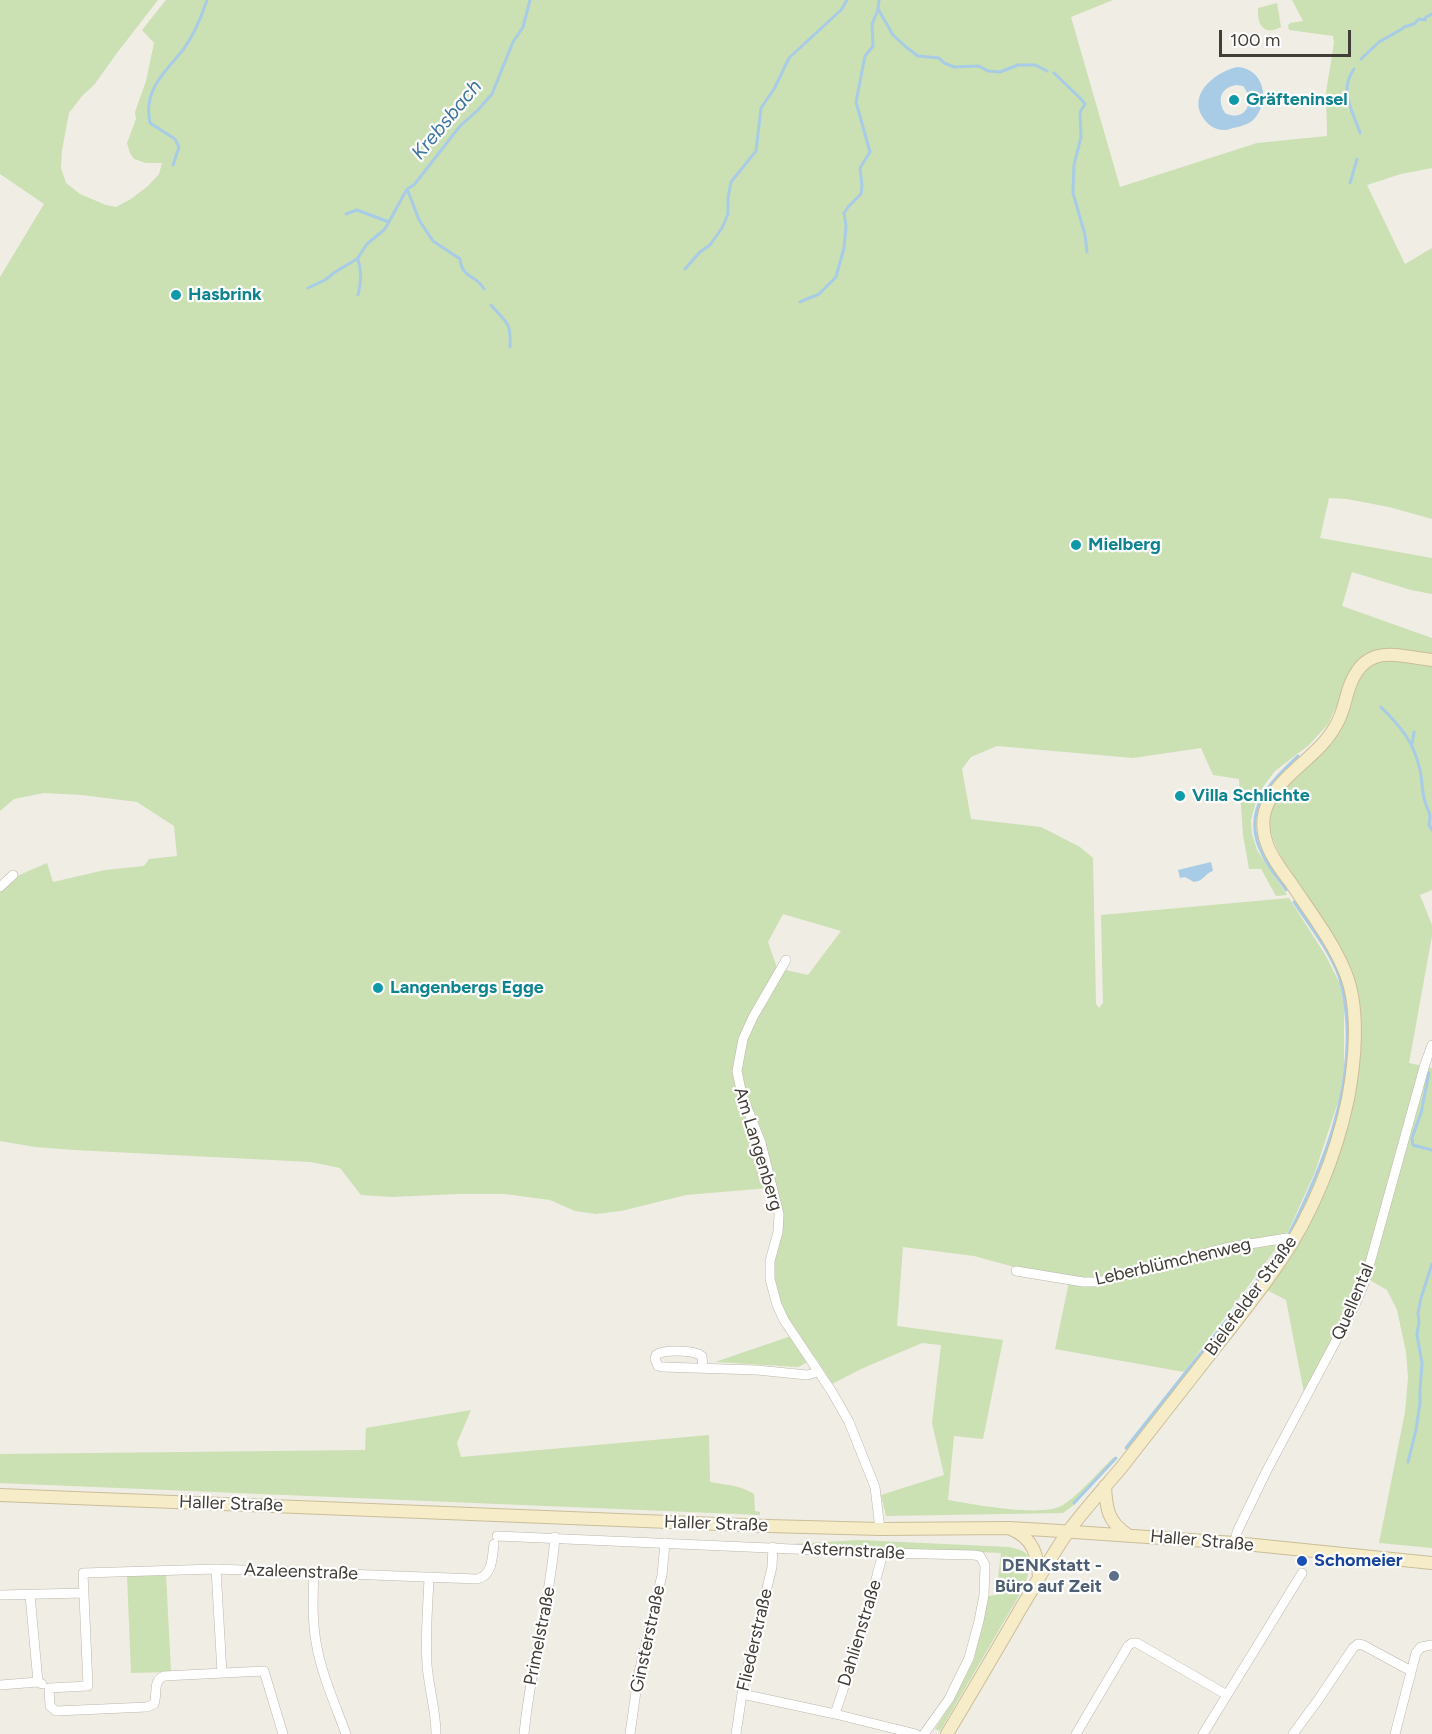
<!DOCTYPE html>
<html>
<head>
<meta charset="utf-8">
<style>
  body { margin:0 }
  #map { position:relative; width:1432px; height:1734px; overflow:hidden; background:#f0ede5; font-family:Figtree,sans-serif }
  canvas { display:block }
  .scale { position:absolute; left:1219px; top:30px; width:132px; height:27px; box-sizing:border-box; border:3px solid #423d36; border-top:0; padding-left:8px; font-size:18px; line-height:21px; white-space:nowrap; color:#423d36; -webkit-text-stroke:4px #fff; paint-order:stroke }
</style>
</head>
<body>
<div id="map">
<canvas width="1432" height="1734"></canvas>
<div class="scale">100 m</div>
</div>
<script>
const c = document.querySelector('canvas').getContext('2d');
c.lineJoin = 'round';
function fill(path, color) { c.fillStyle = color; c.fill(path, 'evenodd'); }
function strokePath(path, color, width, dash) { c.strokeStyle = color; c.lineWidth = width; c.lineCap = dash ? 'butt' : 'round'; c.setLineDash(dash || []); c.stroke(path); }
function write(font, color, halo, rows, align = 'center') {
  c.font = font + ' Figtree,sans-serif'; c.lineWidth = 4.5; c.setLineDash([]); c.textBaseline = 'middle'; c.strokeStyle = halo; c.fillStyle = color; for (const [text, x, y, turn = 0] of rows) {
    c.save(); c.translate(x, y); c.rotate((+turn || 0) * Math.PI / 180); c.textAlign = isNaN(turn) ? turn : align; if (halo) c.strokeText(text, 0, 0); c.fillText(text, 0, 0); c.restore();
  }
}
const green = new Path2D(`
  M0 0H158L117 53 94 85 82 96 69 113 62 150 61 168 66 183 80 194 106 205 116 207 131 199 148 186 159 174 162 163H146L134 159 130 153 127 143 136 119 135 112 146 81 154 43 142 30 166 0H1113L1071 17 1120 187 1257 143 1327 136 1326 92 1334 43 1333 36 1289 30 1288 25 1290 23 1303 21 1292 0H1432V168L1401 174 1367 185 1405 264 1432 248V519L1389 507 1347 499 1329 498 1320 538 1432 558V594L1411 590 1352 572 1342 606 1432 638V655L1392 649 1344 685 1337 705 1328 724 1309 745 1275 771 1265 784 1257 798 1251 820 1252 834 1257 850 1287 895 1276 896 1261 869H1249L1243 835 1239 779 1213 775 1201 748 1133 758 997 746 971 757 962 769 971 819 1041 827 1080 847 1093 858 1096 1004 1099 1008 1103 1003 1101 915 1289 898 1326 956 1340 984 1344 1007V1069L1339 1099 1315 1172 1287 1234 1184 1372 1055 1349 1069 1282 974 1256 903 1247 897 1326 1003 1340 983 1439 954 1436 948 1500C972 1504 1043 1518 1063 1505 1079 1495 1100 1470 1114 1457H1117L1074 1505 1063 1513 886 1516 881 1495 944 1475 932 1423 941 1345 922 1343 861 1369 832 1384 816 1358 798 1367 715 1362 797 1334 787 1319 775 1287 774 1262 783 1223 769 1188 686 1195 621 1211 596 1214 575 1211 550 1200 505 1194H458L392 1197 361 1195 340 1168 311 1162 74 1150 35 1147 0 1141V890L17 876 47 863 53 882 105 870 144 866 149 859 177 856 174 826 137 802 82 795 44 793 14 799 0 811V277L44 204 0 174ZM783 914 841 931 808 975 777 968 768 942Z
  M1277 3 1281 27C1263 37 1257 23 1258 8Z
  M1387 659 1432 666V890L1420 895 1432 925V936L1409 1063 1432 1068V1548L1379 1543 1405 1412 1408 1378 1406 1352 1397 1310 1387 1290 1363 1276 1322 1361 1304 1393 1286 1300 1267 1290C1280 1272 1294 1253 1303 1233 1312 1215 1318 1196 1326 1178 1332 1162 1340 1145 1346 1128 1359 1094 1365 1029 1358 994 1353 968 1338 946 1325 924 1310 898 1269 851 1270 822 1273 782 1318 764 1338 734 1359 703 1344 673 1387 659Z
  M471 1410 457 1443 461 1457 709 1435 710 1482C726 1485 740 1485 754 1494L755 1511 760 1512V1515L0 1483V1454L365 1450 366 1428Z
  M859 1540 1009 1547C1014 1548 1021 1550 1024 1552 1036 1560 1027 1577 1024 1587L940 1731 935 1729 953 1701 974 1660 988 1596 996 1595 1001 1553 791 1544Z
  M166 1574 171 1672 131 1673 127 1575Z`);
const water = new Path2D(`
  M1237 67C1264 68 1271 101 1254 119 1250 124 1239 127 1233 128 1226 131 1218 131 1211 126 1182 102 1209 74 1237 67ZM1236 85 1243 86C1256 102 1245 123 1225 113 1217 100 1220 88 1236 85Z
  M1211 862 1213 871C1205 873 1204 881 1194 882L1185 877 1180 878 1178 870Z`);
const stream = new Path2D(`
  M879 0 878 9 893 35 906 47 918 56 939 58 944 63 954 67 979 66 988 71 1000 72 1018 65H1035L1047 71
  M1361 59 1379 42 1402 29 1404 27 1414 24 1419 19 1425 20 1426 17 1432 14
  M1354 69C1338 92 1353 110 1360 133
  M1054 73 1080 98 1085 104 1080 112 1081 137 1074 165 1073 193 1085 235 1087 252
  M173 165 179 147 175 139 150 123C149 117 148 110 149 105 151 83 170 66 183 50 194 35 201 18 207 0
  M1350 183 1357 159
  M408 191 419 220 433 241 460 259C462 279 477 275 484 289
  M346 214 357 210 389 222
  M358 259C362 272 361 282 358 295
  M685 269 700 252 710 245 722 228 728 214V198L731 182 756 151 761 108 774 89 789 58 841 10 847 0
  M308 288 325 280 335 272 357 259 367 244 385 229 407 189 414 185 460 126 478 110 492 94 513 42 523 27 530 0
  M800 302 819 294 836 277 844 248 846 226 844 213 848 207 861 194 862 186 860 168 870 152 856 102 865 56 873 46 872 24 878 10
  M491 305C507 324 511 321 510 347
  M1381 707C1401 727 1414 742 1420 770 1422 780 1422 789 1424 798 1427 811 1432 811 1429 825L1432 830
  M1412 744 1414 732
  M1286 890C1279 879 1269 868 1263 855 1240 813 1268 784 1298 756
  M1429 1073 1421 1113 1412 1138 1413 1145 1432 1150
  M1289 1234C1322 1168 1350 1100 1347 1025 1346 1009 1344 991 1339 976 1329 949 1309 925 1294 902
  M1126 1448 1242 1301 1283 1244
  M1408 1462 1416 1430 1420 1403V1391L1422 1363 1417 1335 1419 1322 1418 1313 1421 1298 1432 1264
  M1074 1503 1116 1458`);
const minor = new Path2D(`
  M0 887 13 875
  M786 960 753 1017 743 1039 737 1071 742 1095 761 1143 779 1214 778 1232 770 1261V1279L777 1305 784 1320 832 1392 849 1422 875 1487 880 1529
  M1016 1271 1083 1282H1098L1225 1248 1287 1238 1293 1240
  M703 1368 702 1356C694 1350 664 1349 656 1355L655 1359 658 1366 662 1367 757 1370 807 1375 818 1372
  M497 1536 883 1553 974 1555 980 1556 985 1565 984 1595 979 1621 969 1658 949 1699 924 1734
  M1235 1543 1237 1532 1266 1472 1354 1307 1365 1281 1425 1064 1432 1045
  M216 1569 222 1673
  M314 1572C313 1596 312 1619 316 1642 321 1673 335 1704 346 1734
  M429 1577C428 1606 425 1636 427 1665 429 1689 436 1711 436 1734
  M0 1595 84 1593
  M30 1595 38 1682
  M0 1685 38 1682 42 1684
  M49 1688 88 1686 83 1573 216 1569 477 1579C493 1575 492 1558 494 1544
  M49 1688 50 1706 56 1711 147 1707 154 1704C158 1694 152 1681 164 1676L264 1671 283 1734
  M742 1694 835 1714 916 1734
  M835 1714 861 1635 883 1553
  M524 1734C530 1668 550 1604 555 1537
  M630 1734 638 1677 662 1575 665 1543
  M736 1734 743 1687 772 1567 773 1547
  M1076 1734 1128 1646 1132 1643H1137L1227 1695
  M1203 1734 1302 1573
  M1293 1734 1318 1700 1353 1648 1358 1644 1363 1645 1411 1671
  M1395 1734 1416 1653 1421 1647 1432 1645`);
const secondary = new Path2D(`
  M1105 1486C1106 1509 1108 1522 1128 1535
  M0 1495 768 1526 880 1529 1009 1528 1045 1530 1235 1543 1432 1563
  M1011 1529C1033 1538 1038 1555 1039 1578
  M947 1734C972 1692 997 1650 1021 1608 1037 1582 1052 1554 1070 1529 1086 1508 1104 1488 1121 1468 1151 1430 1181 1391 1211 1353 1234 1324 1258 1294 1279 1263 1312 1215 1336 1156 1348 1099 1355 1062 1360 1010 1346 974 1333 941 1310 912 1291 883 1282 871 1272 858 1267 844 1263 833 1262 822 1265 811 1277 774 1318 759 1336 725 1343 714 1345 700 1349 688 1365 642 1396 656 1432 660`);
const markers = [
  [1234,100,6,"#0f9aa8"],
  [176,295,6,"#0f9aa8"],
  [1076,545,6,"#0f9aa8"],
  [1180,796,6,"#0f9aa8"],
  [378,988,6,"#0f9aa8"],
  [1302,1561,6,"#1a4fb4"],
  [1114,1576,6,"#5c6f8a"]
];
const cultureNames = [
  ["Gräfteninsel",1246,100],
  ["Hasbrink",188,295],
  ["Mielberg",1088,545],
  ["Villa Schlichte",1192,796],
  ["Langenbergs Egge",390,988]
];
const streetNames = [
  ["Am Langenberg",758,1149,73],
  ["Leberblümchenweg",1173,1262,-13],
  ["Bielefelder Straße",1251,1296,-54],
  ["Quellental",1353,1302,-67],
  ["Haller Straße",231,1504,2],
  ["Haller Straße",716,1524,2],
  ["Haller Straße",1202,1541,5],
  ["Asternstraße",853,1551,3],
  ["Azaleenstraße",301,1572,2],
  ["Dahlienstraße",860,1633,-73],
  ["Primelstraße",540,1636,-79],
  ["Ginsterstraße",648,1639,-78],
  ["Fliederstraße",755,1640,-77]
];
const transitNames = [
  ["Schomeier",1314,1561]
];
const serviceNames = [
  ["DENKstatt -",1102,1566],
  ["Büro auf Zeit",1102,1587]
];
const waterNames = [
  ["Krebsbach",447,120,-50]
];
fill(green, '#cbe0b3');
fill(water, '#a8cce6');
strokePath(stream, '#a8cce6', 3);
strokePath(minor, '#bdb7ac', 10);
strokePath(secondary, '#cabe9a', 14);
strokePath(minor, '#fff', 9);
strokePath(secondary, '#f7ecc8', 12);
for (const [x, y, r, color] of markers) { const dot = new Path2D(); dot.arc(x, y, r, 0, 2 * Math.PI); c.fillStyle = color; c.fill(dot); strokePath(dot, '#fff', 2); }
write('bold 18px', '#0d838f', '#fff', cultureNames, 'left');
write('18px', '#423d36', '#fff', streetNames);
write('bold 18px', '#164399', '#fff', transitNames, 'left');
write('bold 18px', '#4e5e75', '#fff', serviceNames, 'right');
write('italic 20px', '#3d75a0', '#fff', waterNames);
</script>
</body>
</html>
